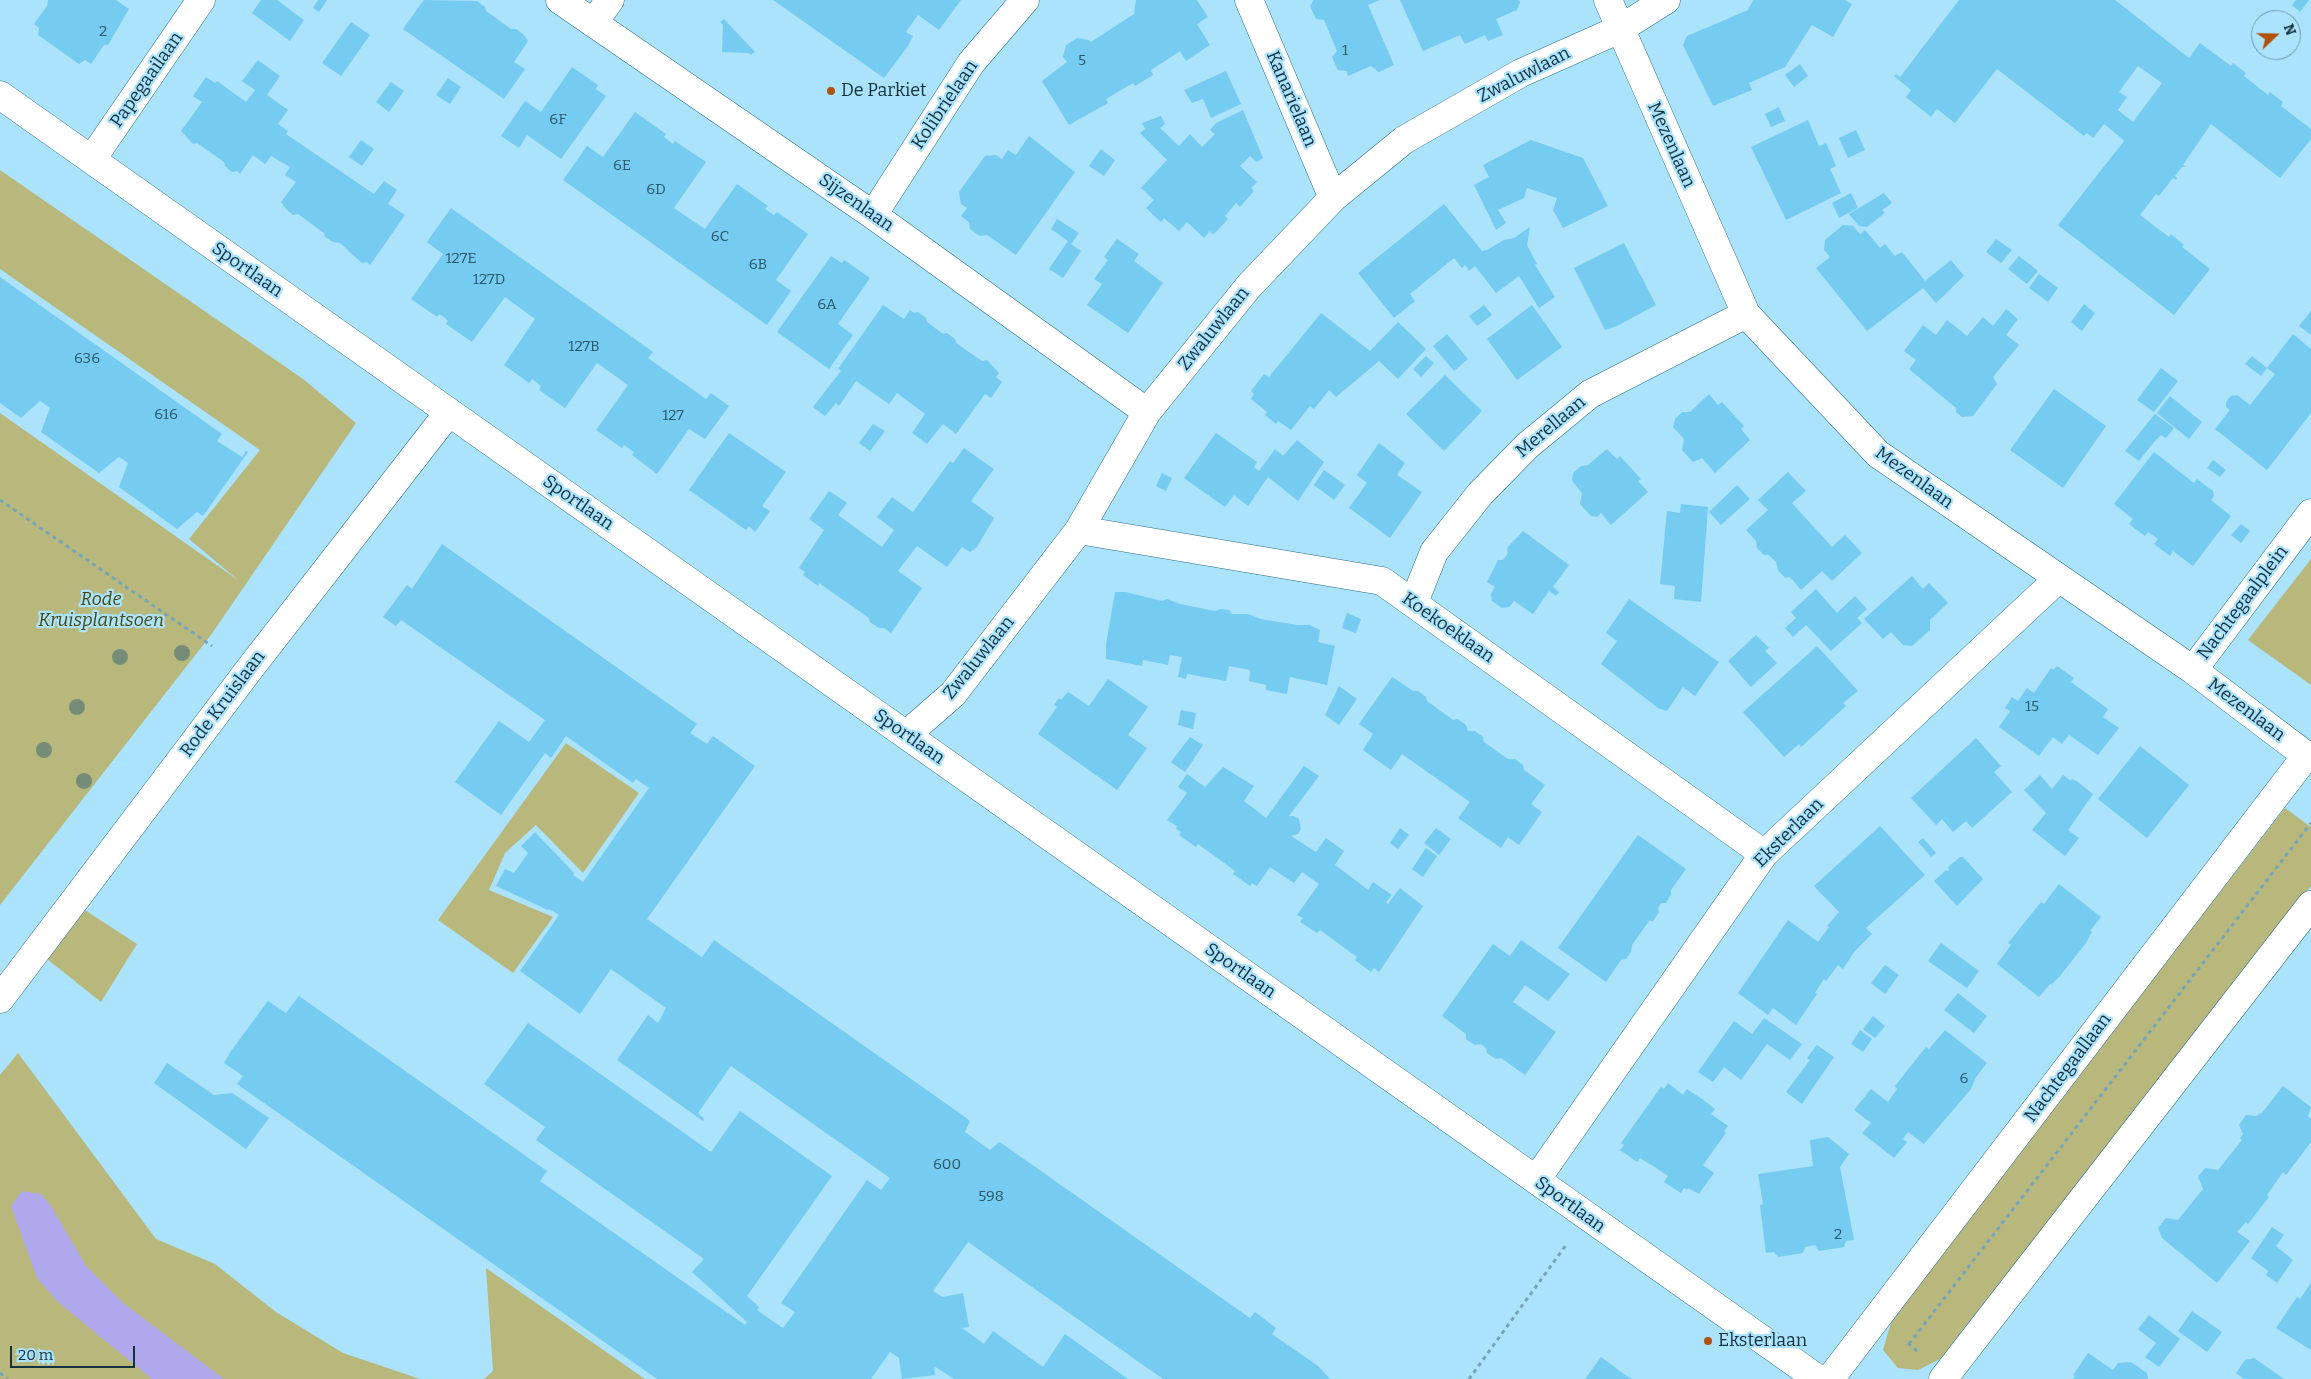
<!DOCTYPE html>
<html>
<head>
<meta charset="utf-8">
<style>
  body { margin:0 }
  #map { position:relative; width:2311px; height:1379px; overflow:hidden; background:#abe2fc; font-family:Bitter,serif }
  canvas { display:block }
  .north { position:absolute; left:2251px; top:10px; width:50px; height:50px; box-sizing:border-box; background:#abe2fc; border:1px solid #6f9bb0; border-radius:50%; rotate:69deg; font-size:14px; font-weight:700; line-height:20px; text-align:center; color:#14313e }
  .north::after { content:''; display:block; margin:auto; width:18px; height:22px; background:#b1510b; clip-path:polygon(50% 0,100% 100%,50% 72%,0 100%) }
  .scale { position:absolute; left:10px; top:1346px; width:125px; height:22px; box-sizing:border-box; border:2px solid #14313e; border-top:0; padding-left:6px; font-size:15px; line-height:18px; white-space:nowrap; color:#14313e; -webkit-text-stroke:4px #abe2fc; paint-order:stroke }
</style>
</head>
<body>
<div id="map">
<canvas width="2311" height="1379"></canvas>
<div class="north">N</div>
<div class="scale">20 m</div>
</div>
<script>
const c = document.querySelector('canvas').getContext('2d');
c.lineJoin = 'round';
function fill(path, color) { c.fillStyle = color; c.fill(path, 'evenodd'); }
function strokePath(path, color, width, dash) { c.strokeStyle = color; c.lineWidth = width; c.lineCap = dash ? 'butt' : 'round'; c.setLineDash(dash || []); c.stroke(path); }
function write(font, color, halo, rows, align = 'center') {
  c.font = font + ' Bitter,serif'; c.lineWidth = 4.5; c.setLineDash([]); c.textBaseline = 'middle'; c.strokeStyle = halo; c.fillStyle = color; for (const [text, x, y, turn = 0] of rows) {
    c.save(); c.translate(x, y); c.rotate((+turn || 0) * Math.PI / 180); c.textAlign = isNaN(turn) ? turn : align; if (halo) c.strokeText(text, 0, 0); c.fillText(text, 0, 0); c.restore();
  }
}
const green = new Path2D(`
  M0 170 303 379 356 423 211 635 0 905V413L238 580 189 539 260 450 0 269Z
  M2311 559V685L2248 640Z
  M566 743 639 793 583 873 536 825 505 853 489 890 553 917 513 973 438 920Z
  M2285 808 2311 827V886L1940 1359 1918 1370 1898 1368 1883 1350 1893 1316Z
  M74 903 137 944 101 1002 37 951Z
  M18 1053 156 1239 215 1264 276 1312 343 1353 420 1379H0V1075Z
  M486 1268 645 1379H484L493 1371Z`);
const water = new Path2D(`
  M22 1191 41 1194 51 1206 86 1266 123 1303 224 1379H152L58 1302 37 1278 11 1206Z`);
const building = new Path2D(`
  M48 0H116L129 9 108 45H104L91 64 85 60 79 64 38 35 39 28 34 24 47 6Z
  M261 0H277L304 20 290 41 252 13Z
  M318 0H327L319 12 313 8Z
  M424 0 477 1 485 7 486 11 511 29H516L523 34 528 41 514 62 525 69 504 99 403 29Z
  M773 0H961L939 30 918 15 906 32 913 36 908 46 884 78Z
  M1136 0H1197L1208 17 1197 24 1210 45 1186 61 1180 51 1151 70 1153 75 1135 86 1133 83 1106 99 1108 103 1069 125 1042 81 1067 62 1063 57 1066 45 1077 38 1089 40 1091 42 1134 14Z
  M1314 0H1380L1368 5 1394 65 1379 72 1371 66 1348 76 1347 71 1338 70 1332 57 1337 51 1324 20 1316 19 1310 6Z
  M1400 0H1519L1520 2 1517 10 1496 19 1503 35 1488 41 1485 35 1465 44 1460 35 1423 51Z
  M1753 0H1845L1852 4 1833 37 1812 25 1785 67 1749 83 1752 90 1713 106 1683 45 1687 36 1748 10Z
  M1959 0H2115L2189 58 2200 43 2231 66 2233 63 2246 73 2244 76 2268 95 2270 92 2283 102 2281 106 2311 129V139L2280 178 2211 124 2183 165 2186 167H2182L2175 176 2177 178 2176 180 2173 178 2159 196 2156 194 2140 215 2169 237 2171 234 2184 245 2182 247 2210 269 2174 315 2058 225 2124 141 2120 137 2104 124 2093 138 2087 133 2084 136 1997 69 1955 123 1937 109 1931 117 1906 97 1911 90 1894 76 1896 74 1900 77ZM2138 66 2162 83 2133 122 2118 110 2127 97 2119 92Z
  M2296 0H2309L2300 12 2292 5Z
  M724 19 755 52 751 55 748 53 722 52 723 25 720 22Z
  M351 22 370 35 341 76 322 63Z
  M258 60 280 76 267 95 288 110 278 124 288 131 286 134 374 194 384 181 397 190 388 204 405 215 370 265 367 262 362 263 340 243 333 242 325 237 324 233 298 214 293 215 286 209 281 202 296 182 285 175 290 167 271 156 265 164 253 155 240 174 237 171 232 172 225 166 224 162 197 143 193 144 181 131 202 102 193 96 206 77 215 83 217 81 246 102 255 90 242 81Z
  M1800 64 1808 76 1794 87 1785 75Z
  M572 67 598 85 596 89 606 96 561 159 527 135 519 148 501 136 525 101 541 112Z
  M1226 71 1241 104 1211 118 1203 99 1192 103 1184 90Z
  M448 78 461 87 450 104 436 95Z
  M391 82 404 91 389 112 376 102Z
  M1779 107 1785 121 1771 127 1765 114Z
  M1243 110 1263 158 1257 162 1250 156 1240 166 1257 182 1251 188 1254 191 1240 207 1236 203 1225 216 1228 219 1213 235 1210 231 1204 238 1187 222 1179 231 1164 218 1161 222 1146 208 1154 200 1141 188 1167 160 1140 133 1145 129 1142 123 1161 116 1165 124 1160 128 1179 146 1190 134 1202 147 1215 134 1210 130 1216 123Z
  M635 112 666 134 664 137 668 140 673 144 675 141 706 162 674 208 705 229 737 184 768 206 765 209 774 215 777 212 808 234 776 280 791 291 767 325 563 180 587 146 603 157Z
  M1808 120 1819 146 1826 143 1831 154 1836 166 1830 169 1841 193 1786 220 1751 147Z
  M1856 130 1865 150 1848 158 1839 138Z
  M1029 136 1075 172 1016 255 987 235 980 236 970 229 969 222 961 216 967 208 961 204 959 192 985 156 996 155 1002 159 1008 150 1016 155Z
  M361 140 374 149 362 166 349 157Z
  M1531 140 1583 158 1608 206 1563 228 1553 210 1557 198 1527 188 1524 198 1498 210 1506 223 1496 230 1474 185 1489 177 1483 165Z
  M1101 149 1115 160 1104 176 1089 166Z
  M1851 193 1858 208 1839 218 1832 203Z
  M1884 193 1892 203 1882 210 1885 213 1867 227 1859 226 1849 214Z
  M1444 204 1482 251 1487 250 1504 240 1514 238 1530 227 1527 245 1537 264 1535 265 1555 297 1539 308 1519 276 1496 293 1475 266 1469 271 1465 265 1462 268 1454 258 1410 294 1415 301 1394 318 1358 273Z
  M451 208 653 352 648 358 706 399 711 393 729 406 705 439 689 429 657 474 632 455 634 452 624 445 622 448 596 430 628 385 597 363 565 408 539 390 541 386 532 379 529 383 504 365 535 319 505 297 472 342 446 324 448 321 444 317 439 314 437 317 411 299 443 254 427 242Z
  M1057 219 1079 233 1071 244 1081 251 1063 278 1049 269 1068 241 1051 229Z
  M1843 225 1853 226 1860 234 1865 230 1880 248 1885 244 1895 256 1902 252 1925 281 1951 260 1964 276 1936 303 1923 288 1867 331 1816 268 1830 257 1824 250 1825 240Z
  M1117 239 1139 254 1134 261 1163 283 1128 333 1087 305 1102 284 1094 279 1108 260 1104 257Z
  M1996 239 2012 250 2001 263 1986 252Z
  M1624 243 1656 305 1617 326 1605 330 1574 268Z
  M831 256 842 263 844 260 870 278 838 324 853 335 829 369 777 332Z
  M2019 256 2038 271 2027 284 2008 269Z
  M2039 274 2058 288 2048 302 2029 288Z
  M0 277 222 434 217 441 242 457 246 451 248 452 203 516 197 512 177 529 119 487 128 463 124 460 119 457 99 473 41 432 50 408 40 401 21 418 0 403Z
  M2084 304 2095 313 2082 331 2071 322Z
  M883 305 904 319 910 310 914 313 918 312 926 318 927 322 943 334 947 333 955 339 956 343 982 361 987 360 999 373 996 377 1002 382 991 398 985 394 956 434 943 424 927 444 912 433 925 414 897 393 889 404 856 381 839 406 836 403 825 416 813 407 841 371 838 369Z
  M1484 305 1492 315 1477 326 1469 316Z
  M1532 305 1562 347 1517 380 1487 339Z
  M2006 309 2018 319 2006 335 2019 345 1993 377 1997 384 1973 416 1962 417 1956 412V408L1909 369 1916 360 1904 351 1923 325 1936 335 1947 320 1967 336 1983 317 1993 326Z
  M2311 311V335L2299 326Z
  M1321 313 1370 351 1398 322 1426 349 1398 379 1379 361 1336 397 1329 390 1314 409 1310 406 1291 430 1278 421 1276 424 1265 415 1267 412 1251 399 1254 394 1251 391 1264 374 1269 377Z
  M1447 334 1468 359 1454 371 1433 346Z
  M2293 334 2311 349V413L2267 470 2215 429 2230 410 2226 407V402L2231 396 2237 395 2250 405 2275 374 2267 368Z
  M1426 356 1434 363 1421 377 1413 369Z
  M2252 356 2267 368 2261 376 2245 364Z
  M2161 368 2178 381 2154 412 2137 400Z
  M1445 375 1482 411 1444 451 1406 414Z
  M2054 389 2106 426 2063 488 2010 450Z
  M1709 394 1718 405 1722 402 1744 426 1741 429 1750 440 1715 473 1702 458 1693 462 1682 450 1684 439 1673 427 1675 419 1682 412H1690Z
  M2170 396 2202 422 2189 439 2157 413Z
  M2155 414 2174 428 2166 438 2161 435 2154 442 2139 461 2125 451Z
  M873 424 885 431 870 451 859 443Z
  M729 433 786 472 762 506 770 511 755 532 749 526 746 530 689 490Z
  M1216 433 1257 462 1254 467 1259 471 1275 449 1283 456 1297 440 1324 462 1298 501 1268 477 1248 506 1234 495 1225 507 1184 478Z
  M1379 443 1405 463 1397 475 1422 492 1390 538 1349 508 1367 483 1357 475Z
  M964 448 994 469 971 501 994 518 977 547 970 552 962 547 947 567 917 546 898 571 922 588 891 633 884 628H879L870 622 869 618 819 583 818 586 803 575 805 572 799 568 824 530 809 519 829 491 847 503 838 515 882 547 894 530 877 517 892 497 913 512 950 461 953 463Z
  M1607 449 1617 459 1620 456 1641 479 1638 481 1648 492 1611 525 1601 513 1597 517 1591 516 1580 504 1582 493 1572 481 1573 473 1581 466 1588 465Z
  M2154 452 2194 483 2197 479 2213 491 2214 496 2211 500 2231 516 2193 566 2173 551 2170 556 2154 544 2158 539 2148 532 2145 536 2129 524 2133 519 2114 504Z
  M2213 460 2226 470 2220 477 2207 468Z
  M1324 470 1345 485 1334 500 1314 485Z
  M1788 472 1806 491 1792 503 1832 547 1845 535 1862 553 1832 581 1822 571 1801 590 1790 577 1785 578 1778 570 1776 562 1769 555H1764L1757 548 1756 541 1746 530 1768 510 1758 500Z
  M1162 473 1172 478 1166 491 1156 486Z
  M1737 485 1750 499 1721 525 1709 512Z
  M1681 504 1708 507 1701 602 1674 599 1675 586 1660 584 1667 511 1680 513Z
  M2241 524 2250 531 2241 543 2231 535Z
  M1523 531 1569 565 1553 587 1559 592 1556 596 1549 591 1533 614 1514 601 1509 607 1502 608 1492 601 1491 594 1495 587 1487 582 1498 560H1503L1508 553 1507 548Z
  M442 544 697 724 690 733 707 744 713 736 755 766 647 919 702 957 714 940 965 1117 970 1121 965 1132 990 1150 999 1142 1004 1145 1250 1318 1255 1312 1276 1328 1272 1334 1318 1366 1330 1379H1163L968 1242 933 1291 942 1297 963 1293 969 1327 962 1328 984 1344 993 1331 1043 1367 1065 1334 1128 1379H954L934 1366 935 1375 902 1379 899 1358 890 1352 871 1379H657L237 1084 243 1076 224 1063 231 1051 268 1001 286 1013 299 996 547 1171 540 1181 745 1325 747 1322 692 1272 704 1259 536 1140 545 1127 484 1084 528 1023 711 1152 740 1111 832 1176 747 1296 759 1307 757 1310 783 1328 795 1312 781 1303 867 1180 881 1190 890 1178 731 1066 698 1113 704 1119 703 1121 617 1060 648 1015 658 1023 666 1008 611 969 580 1014 520 971 559 915 549 909 548 910 496 886 505 869 514 873 528 853 521 846 535 832 574 873 573 875 583 882 649 788 636 779 633 783 566 736 551 758 545 753 501 815 455 782 499 721 529 742 545 720 401 620 396 626 383 617 407 585 412 589Z
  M1912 576 1923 589 1929 583 1948 603 1930 620V630L1912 646 1903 645 1891 632 1883 639 1864 619Z
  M1816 589 1837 613 1855 596 1867 609 1857 618 1862 623 1831 651 1806 625 1793 637 1785 628 1796 618 1791 612Z
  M1115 592H1126L1162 601 1167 599 1180 604 1215 611 1220 609 1229 610 1232 614H1248L1261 619 1297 625H1310L1320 630 1318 642 1335 646 1327 685 1290 677 1287 694 1266 690V685L1249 681 1250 670 1229 666 1226 681 1187 674 1186 679 1178 677 1182 657 1170 655 1168 665 1143 660 1142 666 1106 659V644Z
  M1629 599 1719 662 1695 696 1683 687 1667 711 1658 708 1601 664 1617 641 1606 633Z
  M1347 613 1361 619 1356 633 1342 628Z
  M1756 635 1769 648 1765 651 1777 663 1751 687 1728 661Z
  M1817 646 1858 691 1843 703 1846 706 1801 747 1799 744 1784 757 1743 712Z
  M2057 666 2074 678 2071 682 2108 709 2103 717 2119 728 2098 755 2069 735 2062 744 2053 737 2039 756 1999 727 2010 711 2005 708 2012 697 2018 701 2027 688 2034 693 2051 668 2053 670Z
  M1392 677 1413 691H1418L1426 697 1427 701 1453 720 1458 719 1466 725 1468 731H1475L1483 737 1484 742 1508 759H1515L1523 765 1524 770 1545 785 1531 804 1542 812 1519 845 1508 837 1501 848 1458 818 1470 802 1402 754 1391 770 1363 750 1373 734 1359 724Z
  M1108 679 1148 707 1128 735 1147 748 1117 790 1038 734 1057 707 1054 705 1059 698 1061 700 1068 692 1089 706Z
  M1339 686 1357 699 1339 725 1325 715Z
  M1181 710 1196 713 1193 729 1178 725Z
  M1190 737 1203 745 1185 772 1171 762Z
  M1976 738 2001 766 1994 772 2012 792 1972 828 1966 821 1953 832 1942 819 1936 825 1911 798Z
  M2140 746 2189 785 2147 838 2098 799Z
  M1304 766 1319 776 1289 816H1294L1299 819 1301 829 1298 834 1291 836 1316 852 1326 838 1344 851 1335 865 1358 882 1368 890 1373 882 1392 895 1386 902 1388 904 1400 888 1423 906 1379 972 1374 968 1371 972 1355 960 1357 957 1320 930 1317 933 1300 922 1303 918 1297 915 1319 884 1302 872 1294 883 1270 867 1257 886 1252 883 1250 886 1233 874 1235 871 1231 868 1198 844 1196 847 1179 835 1181 832 1176 829 1177 826 1167 820 1187 793 1178 787 1187 774 1205 787 1223 767 1254 786 1244 801 1266 818Z
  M2040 775 2052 789 2063 775 2071 781 2072 779 2078 782 2093 794 2068 830 2079 838 2065 856 2032 830 2046 813 2024 790Z
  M1880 826 1925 875 1866 928 1872 934 1854 952 1843 969 1838 965 1826 981 1824 979 1815 993 1817 994 1796 1025 1773 1008 1768 1015 1738 993 1788 920 1818 942 1829 927 1827 926 1839 912 1814 886Z
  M1400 828 1409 835 1398 849 1390 843Z
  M1436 828 1451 839 1439 855 1424 843Z
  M1638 835 1686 869 1671 890V894L1666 903H1661L1658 908 1659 912 1653 921H1649L1632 945 1631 952 1626 959 1621 960 1606 982 1558 948Z
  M1923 838 1936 853 1931 857 1918 842Z
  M1426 848 1437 856 1423 877 1412 869Z
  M1960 857H1963L1983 879 1957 906 1934 881 1946 870 1949 871 1948 867Z
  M2059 884 2101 917 2090 931 2092 932 2086 943 2060 976 2051 985 2050 984 2039 997 1997 964 2011 945 2008 943 2041 902 2044 904Z
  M1521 940 1570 974 1548 1001 1525 985 1513 1002 1556 1032 1525 1075 1501 1058 1496 1059 1487 1053 1486 1048 1481 1044 1475 1045 1466 1039V1034L1442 1016 1493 944 1510 956Z
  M1941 943 1979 971 1967 988 1928 961Z
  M1885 965 1899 975 1885 994 1871 983Z
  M1958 993 1987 1016 1974 1033 1944 1010Z
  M1873 1016 1885 1026 1875 1038 1863 1029Z
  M1764 1018 1802 1044 1790 1060 1767 1044 1741 1080 1724 1067 1713 1082 1698 1072 1734 1021 1752 1034Z
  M1860 1030 1872 1039 1863 1052 1851 1044Z
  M1945 1030 1987 1063 1976 1077 1971 1089 1924 1144 1908 1132 1903 1139 1907 1142 1894 1158 1862 1133 1871 1123 1854 1110 1871 1089 1888 1102 1897 1089 1895 1086 1910 1067 1926 1047 1929 1049Z
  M1817 1045 1834 1057 1802 1104 1786 1092 1810 1060 1807 1058Z
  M167 1063 214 1095 232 1093 269 1118 246 1149 154 1083Z
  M1668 1083 1683 1095 1687 1089 1702 1099 1715 1109 1711 1114 1728 1126 1724 1131 1726 1133 1703 1165 1714 1173 1699 1194 1688 1188 1687 1190 1684 1188 1681 1193 1664 1182 1668 1176 1653 1166 1640 1158 1637 1162 1620 1150 1624 1145 1621 1143 1661 1087 1664 1089Z
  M2283 1086 2311 1107 2308 1116 2311 1119V1142L2286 1175 2283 1172 2267 1195 2269 1197 2248 1224 2246 1222 2237 1232 2250 1241 2217 1283 2162 1238 2158 1228 2166 1218 2178 1220 2203 1189 2198 1177 2205 1168 2218 1170 2242 1140 2240 1138 2243 1134 2239 1125 2246 1115 2257 1116 2260 1113 2261 1114Z
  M1828 1137 1849 1154 1840 1167 1854 1240 1846 1241 1844 1247 1819 1251 1815 1245 1805 1247 1803 1253 1778 1257 1774 1252 1766 1253 1760 1205 1763 1204 1758 1174 1813 1166 1810 1140Z
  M2272 1227 2284 1235 2276 1246 2293 1260 2277 1283 2266 1275 2268 1271 2251 1258Z
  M2311 1283V1350L2276 1328 2297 1297 2300 1299Z
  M2192 1311 2222 1332 2207 1352 2178 1331Z
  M2149 1315 2180 1339 2159 1367 2145 1357 2156 1343 2138 1329Z
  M2088 1353 2113 1370 2118 1363 2131 1362 2147 1373 2148 1379H2073L2075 1376 2073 1375Z
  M1601 1357 1624 1374 1632 1379H1585Z
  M2254 1358 2284 1379H2244L2236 1373 2245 1360Z`);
const path = new Path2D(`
  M0 500 212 646
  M1908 1343 1918 1352
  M1909 1344 2311 823
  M0 1373 8 1379
  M1469 1379 1566 1245`);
const minor = new Path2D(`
  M560 0 873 215 1147 412
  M1249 0 1333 198
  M1608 0 1746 314 1878 454 2193 670 2311 759
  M593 23 610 0
  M0 95 1818 1379
  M92 159 201 0
  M873 215 971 63 1025 0
  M1079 530 1382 581 1764 854
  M1414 602 1434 552 1480 494 1527 446 1590 394 1746 314
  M2193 670 2311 513
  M906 735 953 694 1079 530 1147 412 1249 286 1333 198 1404 140 1521 73 1620 29 1666 0
  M0 999 248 671 449 412
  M1536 1180 1764 854 2058 579
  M1830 1379 2306 756
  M1943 1379 2311 905`);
const trees = [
  [182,653],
  [120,657],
  [77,707],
  [44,750],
  [84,781]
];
const markers = [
  [831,91,5,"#b1510b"],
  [1708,1341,5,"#b1510b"]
];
const numberNames = [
  ["2",103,32],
  ["1",1345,51],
  ["5",1082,61],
  ["6F",558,120],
  ["6E",622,166],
  ["6D",656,190],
  ["6C",720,237],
  ["127E",461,259],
  ["6B",758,265],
  ["127D",489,280],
  ["6A",827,305],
  ["127B",584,347],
  ["636",87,359],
  ["616",166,415],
  ["127",673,416],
  ["15",2032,707],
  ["6",1964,1079],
  ["600",947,1165],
  ["598",991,1197],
  ["2",1838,1235]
];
const streetNames = [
  ["Zwaluwlaan",1524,75,-27],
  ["Papegaailaan",147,80,-55],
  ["Kanarielaan",1291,99,67],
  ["Kolibrielaan",945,105,-56],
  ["Mezenlaan",1671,145,66],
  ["Sijzenlaan",856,203,35],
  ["Sportlaan",247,270,35],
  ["Zwaluwlaan",1214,329,-51],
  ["Merellaan",1551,427,-40],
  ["Mezenlaan",1914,478,36],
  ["Sportlaan",578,503,35],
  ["Nachtegaalplein",2243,603,-53],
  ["Koekoeklaan",1448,628,35],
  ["Zwaluwlaan",979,658,-51],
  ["Rode Kruislaan",223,704,-53],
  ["Mezenlaan",2246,710,37],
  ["Sportlaan",909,737,35],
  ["Eksterlaan",1789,833,-45],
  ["Sportlaan",1240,971,35],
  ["Nachtegaallaan",2068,1068,-53],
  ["Sportlaan",1570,1205,36]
];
const poiNames = [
  ["De Parkiet",841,91],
  ["Eksterlaan",1718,1341]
];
const parkNames = [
  ["Rode",101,600],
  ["Kruisplantsoen",101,621]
];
fill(green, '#b8b87d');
fill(water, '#afa8ed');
fill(building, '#76cbf0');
strokePath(minor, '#28708c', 29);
strokePath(path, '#76a4b9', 3, [4, 4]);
strokePath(minor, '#fff', 28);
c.fillStyle = '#758d78';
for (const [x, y] of trees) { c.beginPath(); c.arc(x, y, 8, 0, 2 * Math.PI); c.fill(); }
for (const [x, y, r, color] of markers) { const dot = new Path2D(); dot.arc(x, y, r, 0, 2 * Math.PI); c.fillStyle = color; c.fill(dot); strokePath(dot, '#abe2fc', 2); }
write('15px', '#2c586a', null, numberNames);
write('18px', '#14313e', '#abe2fc', streetNames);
write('18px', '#14313e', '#abe2fc', poiNames, 'left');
write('italic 18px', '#48470c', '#abe2fc', parkNames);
</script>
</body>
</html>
